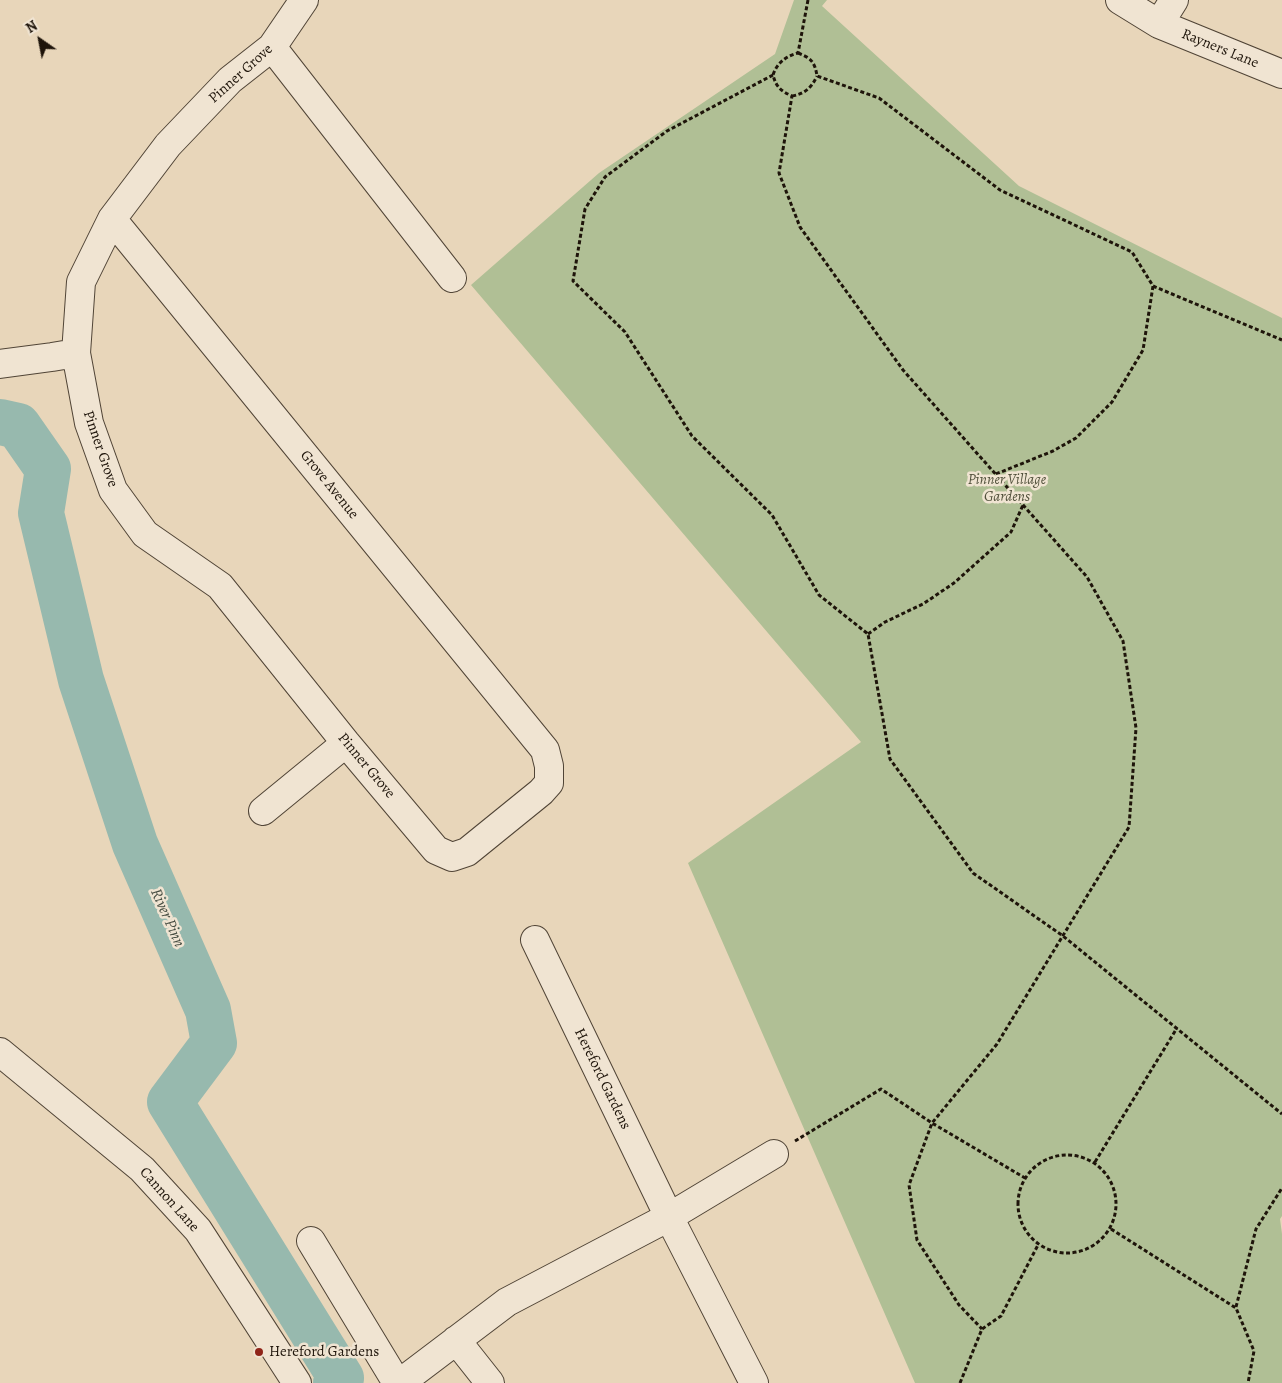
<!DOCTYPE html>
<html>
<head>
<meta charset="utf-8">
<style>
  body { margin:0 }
  #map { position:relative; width:1282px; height:1383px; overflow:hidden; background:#e8d6ba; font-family:Alegreya,serif }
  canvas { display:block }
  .north { position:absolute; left:15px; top:15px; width:50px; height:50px; -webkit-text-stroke:4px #f0e4d2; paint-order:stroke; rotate:327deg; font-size:14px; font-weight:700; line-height:20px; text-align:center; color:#1e140a }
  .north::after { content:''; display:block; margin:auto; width:18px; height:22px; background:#1e140a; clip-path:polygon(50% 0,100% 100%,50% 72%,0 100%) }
</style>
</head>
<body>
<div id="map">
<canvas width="1282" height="1383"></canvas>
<div class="north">N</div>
</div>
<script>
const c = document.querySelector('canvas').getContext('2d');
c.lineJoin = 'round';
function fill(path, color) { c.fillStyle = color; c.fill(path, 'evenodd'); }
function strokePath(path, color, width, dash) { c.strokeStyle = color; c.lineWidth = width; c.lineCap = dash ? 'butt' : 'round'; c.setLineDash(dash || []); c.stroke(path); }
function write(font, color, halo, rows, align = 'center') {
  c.font = font + ' Alegreya,serif'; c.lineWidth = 5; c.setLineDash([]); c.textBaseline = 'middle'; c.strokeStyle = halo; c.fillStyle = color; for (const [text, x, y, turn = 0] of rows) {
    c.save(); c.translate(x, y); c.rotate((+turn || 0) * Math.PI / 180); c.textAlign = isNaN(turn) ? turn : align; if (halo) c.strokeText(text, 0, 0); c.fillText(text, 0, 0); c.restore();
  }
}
const green = new Path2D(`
  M794 0H827L822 6 1019 186 1282 318V1216L1280 1219 1282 1234V1383H915L688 863 861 742 471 285 599 173 775 54Z`);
const river = new Path2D(`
  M0 422 18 426 48 469 41 513 81 680 135 844 208 1010 214 1043 170 1102 341 1378 336 1383`);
const path = new Path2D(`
  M808 0 798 53C786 56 777 63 773 75 776 87 781 91 792 96L779 173 800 227 903 370 1087 577 1123 641 1136 728 1129 827 997 1044 932 1123 909 1185 917 1240 959 1305 982 1329
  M798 53C811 58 815 62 817 76L879 98 1000 190 1132 252 1153 286 1282 340
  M773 75 667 131 605 177 585 209 573 281 625 332 692 436 772 515 819 595 868 634 890 759 973 873 1063 936 1282 1114
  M792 96C805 94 812 87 817 76
  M996 474 1053 451 1076 438 1112 402 1143 350 1153 286
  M868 634 885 622 923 604 954 583 1011 532 1023 505
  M795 1141 881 1089 932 1123 1025 1178
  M1018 1204a49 49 0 1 1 98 0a49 49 0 1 1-98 0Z
  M1095 1162 1177 1028
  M1111 1229 1236 1308 1254 1351 1248 1383
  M1236 1307 1256 1229 1282 1188
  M960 1383 982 1329 1001 1316 1038 1245`);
const minor = new Path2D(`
  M1120 0 1159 24 1282 74
  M1159 24 1174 0
  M272 47 452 278
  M112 219 545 750 549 766V783L541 792 467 852 452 857 436 850 346 743 220 586 145 534 113 490 89 423 76 353 81 282 112 219 168 145 230 80 272 47 304 0
  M0 364 52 357 76 353
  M263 811 346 743
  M535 940 669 1217 754 1383
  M0 1052 142 1169 198 1230 297 1383
  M311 1241 397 1383
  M456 1340 490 1383
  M400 1383 507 1302 669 1217 774 1154`);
const markers = [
  [259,1352,5,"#8f2418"]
];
const streetNames = [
  ["Rayners Lane",1220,49,22],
  ["Pinner Grove",241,74,-42],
  ["Pinner Grove",100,449,71],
  ["Grove Avenue",329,485,51],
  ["Pinner Grove",366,766,50],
  ["Hereford Gardens",602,1079,64],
  ["Cannon Lane",169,1200,48]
];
const parkNames = [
  ["Pinner Village",1007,480],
  ["Gardens",1007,497]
];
const poiNames = [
  ["Hereford Gardens",269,1352]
];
const waterNames = [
  ["River Pinn",167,918,66]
];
fill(green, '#b0bf95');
strokePath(river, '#97b9ae', 46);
strokePath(minor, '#504436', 30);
strokePath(path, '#1e140a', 3, [4, 2.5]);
strokePath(minor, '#f0e4d2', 28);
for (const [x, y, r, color] of markers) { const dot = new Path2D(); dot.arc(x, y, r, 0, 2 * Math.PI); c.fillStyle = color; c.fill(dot); strokePath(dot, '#f0e4d2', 2); }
write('15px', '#1e140a', '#f0e4d2', streetNames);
write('italic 15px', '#51503b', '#f0e4d2', parkNames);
write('15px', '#1e140a', '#f0e4d2', poiNames, 'left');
write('italic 16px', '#484e43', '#f0e4d2', waterNames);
</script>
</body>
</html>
